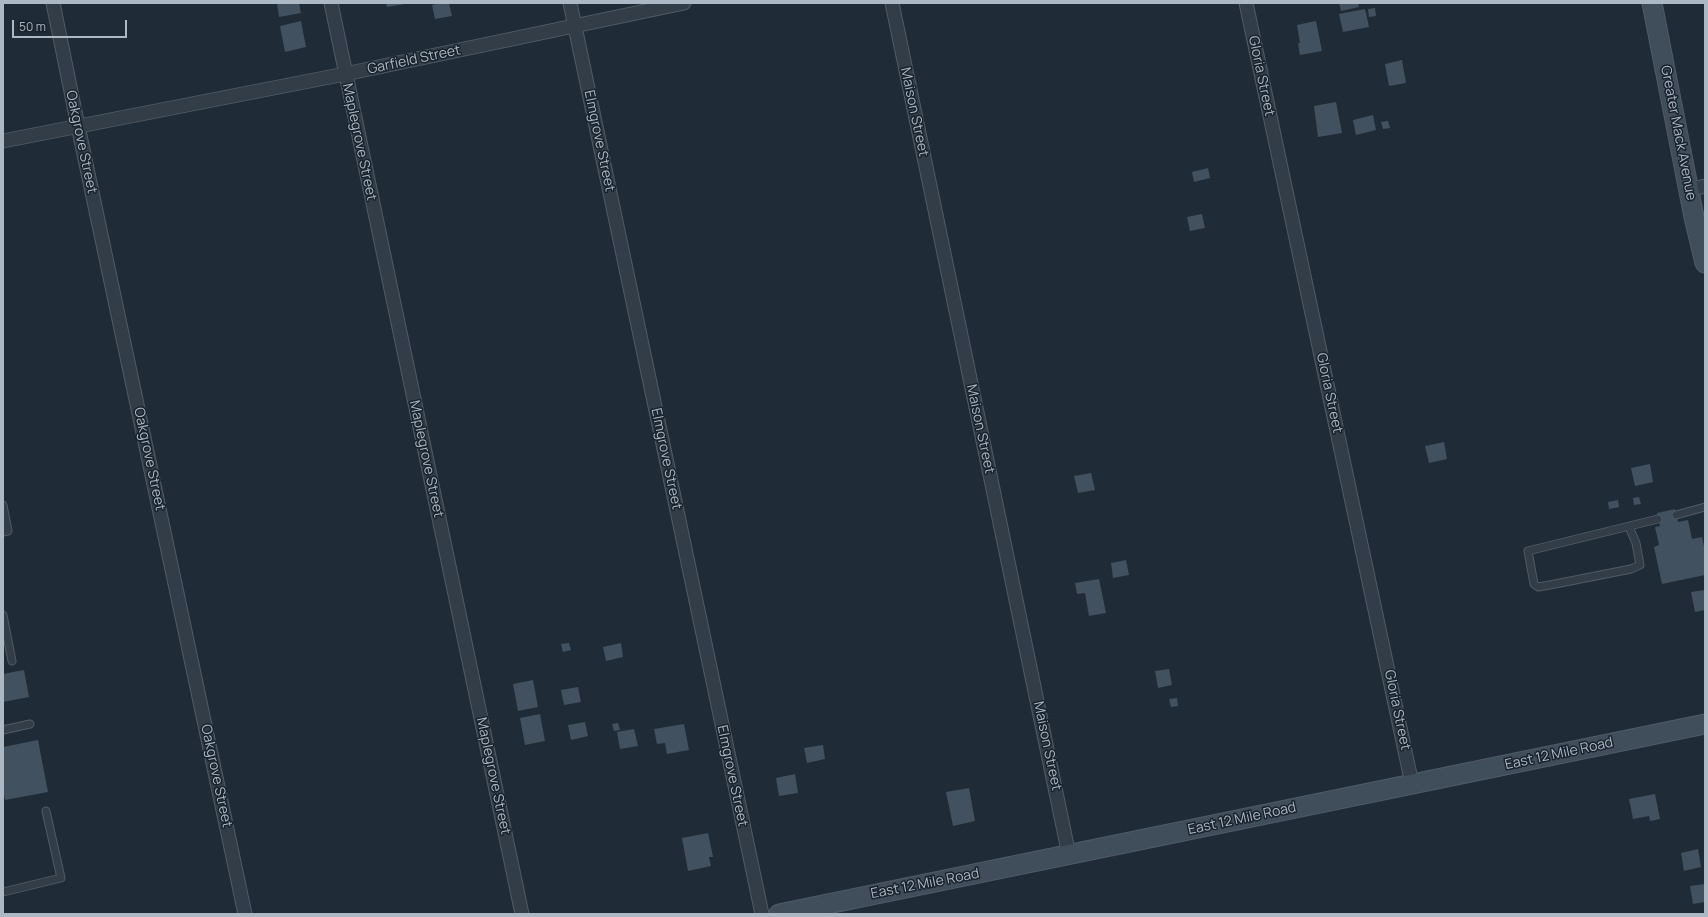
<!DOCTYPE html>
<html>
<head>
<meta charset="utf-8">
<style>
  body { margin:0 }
  #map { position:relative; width:1708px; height:917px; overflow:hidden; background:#1f2c37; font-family:Manrope,sans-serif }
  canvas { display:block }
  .frame { position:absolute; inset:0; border:4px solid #adb8c5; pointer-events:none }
  .scale { position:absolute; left:12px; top:20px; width:115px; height:18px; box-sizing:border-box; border:2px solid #adb8c5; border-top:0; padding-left:5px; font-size:12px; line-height:14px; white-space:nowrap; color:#adb8c5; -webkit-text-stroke:3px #18222c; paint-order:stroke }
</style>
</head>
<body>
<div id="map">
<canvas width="1708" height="917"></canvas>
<div class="frame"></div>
<div class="scale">50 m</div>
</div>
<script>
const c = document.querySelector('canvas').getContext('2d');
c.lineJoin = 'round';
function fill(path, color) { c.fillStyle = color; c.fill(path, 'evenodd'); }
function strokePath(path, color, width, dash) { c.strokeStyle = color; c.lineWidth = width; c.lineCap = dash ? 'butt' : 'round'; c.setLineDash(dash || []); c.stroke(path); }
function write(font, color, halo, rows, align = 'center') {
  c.font = font + ' Manrope,sans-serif'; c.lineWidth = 3; c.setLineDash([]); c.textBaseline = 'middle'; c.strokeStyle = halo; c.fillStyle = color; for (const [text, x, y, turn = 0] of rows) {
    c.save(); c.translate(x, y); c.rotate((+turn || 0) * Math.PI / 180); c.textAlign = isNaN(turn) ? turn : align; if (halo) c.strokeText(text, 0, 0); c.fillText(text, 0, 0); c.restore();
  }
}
const building = new Path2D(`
  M277 3H299L301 13 279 17Z
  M386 3H405V4L387 7Z
  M441 3H449L452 16 435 19 432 5Z
  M1339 3H1358L1359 7 1341 11Z
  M1375 8 1376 16 1369 17 1368 9Z
  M1365 9 1369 27 1343 32 1339 14Z
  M301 21 306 47 285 52 280 26Z
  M1316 21 1322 51 1300 55 1298 43H1300L1297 25Z
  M1402 60 1406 83 1389 86 1385 64Z
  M1336 102 1342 133 1318 137 1314 106Z
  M1373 115 1376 130 1356 135 1353 120Z
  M1388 121 1390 128 1383 129 1381 122Z
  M1208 168 1210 178 1194 182 1192 172Z
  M1202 214 1205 228 1190 231 1187 217Z
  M1444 442 1447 459 1429 463 1425 446Z
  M1650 464 1653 482 1635 486 1631 468Z
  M1091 473 1095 490 1078 493 1074 476Z
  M1639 497 1641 504 1634 505 1633 498Z
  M1618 500 1619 507 1609 509 1608 502Z
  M1675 509 1678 522 1688 520 1692 539 1702 537 1705 551V575L1662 584 1654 547 1659 545 1655 527 1660 526 1657 513Z
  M1126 560 1129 575 1113 578 1111 563Z
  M1099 579 1106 613 1089 616 1085 593 1077 594 1075 583Z
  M1705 590V610L1695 612 1691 592Z
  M569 643 571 650 563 652 561 644Z
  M621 643 623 657 606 661 603 647Z
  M1169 669 1172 685 1158 688 1155 671Z
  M24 670 29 697 3 702V674Z
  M533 680 538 707 518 711 513 684Z
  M578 687 581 702 564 705 561 690Z
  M1177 698 1178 706 1171 707 1169 699Z
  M540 714 545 741 525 745 520 718Z
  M585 722 588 736 571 740 568 725Z
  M618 723 620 730 614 731 612 724Z
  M684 724 689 750 667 754 665 743 657 744 654 729Z
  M634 729 638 746 620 749 617 732Z
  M38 740 48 792 5 800 3 790V747Z
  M823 745 825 759 807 763 804 748Z
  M795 774 798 793 779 796 776 778Z
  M969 788 975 821 953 826 946 792Z
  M1655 794 1660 819 1650 821 1649 816 1633 819 1629 799Z
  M708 833 713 857H709L711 866 688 871 682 838Z
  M1698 849 1701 867 1684 871 1681 853Z
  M1705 884V902L1693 904 1690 886Z`);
const lane = new Path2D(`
  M3 505 8 531 3 532
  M1676 515 1705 507
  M1629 527 1636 543 1640 565 1631 569 1550 585 1538 587 1534 584 1528 551 1658 519
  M3 615 12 661
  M3 730 30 724
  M3 892 61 878 46 811`);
const street = new Path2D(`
  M53 3 78 126 245 914
  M331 3 522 914
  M570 3 762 914
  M892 3 1069 855
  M1246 3 1412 784
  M3 141 345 74 684 3
  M1689 190 1705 186`);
const secondary = new Path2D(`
  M1652 3 1694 217 1705 263
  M779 914 1705 724`);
const streetNames = [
  ["Garfield Street",414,60,-12],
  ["Gloria Street",1261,76,78],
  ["Maison Street",914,112,78],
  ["Greater Mack Avenue",1678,133,79],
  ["Elmgrove Street",599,141,78],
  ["Oakgrove Street",81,142,78],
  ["Maplegrove Street",359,142,78],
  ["Gloria Street",1329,393,78],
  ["Maison Street",980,429,78],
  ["Oakgrove Street",149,459,78],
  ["Maplegrove Street",426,459,78],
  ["Elmgrove Street",666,459,78],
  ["Gloria Street",1397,710,78],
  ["Maison Street",1047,746,78],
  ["East 12 Mile Road",1559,754,-12],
  ["Oakgrove Street",216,776,78],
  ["Maplegrove Street",493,776,78],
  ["Elmgrove Street",732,776,78],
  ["East 12 Mile Road",1242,819,-12],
  ["East 12 Mile Road",925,884,-11]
];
fill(building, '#425160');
strokePath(lane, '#505b66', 9);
strokePath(street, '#505b66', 15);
strokePath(secondary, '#505b66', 21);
strokePath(lane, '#323d48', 7);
strokePath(street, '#323d48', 13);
strokePath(secondary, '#404d5b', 19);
write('14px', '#adb8c5', '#18222c', streetNames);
</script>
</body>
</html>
